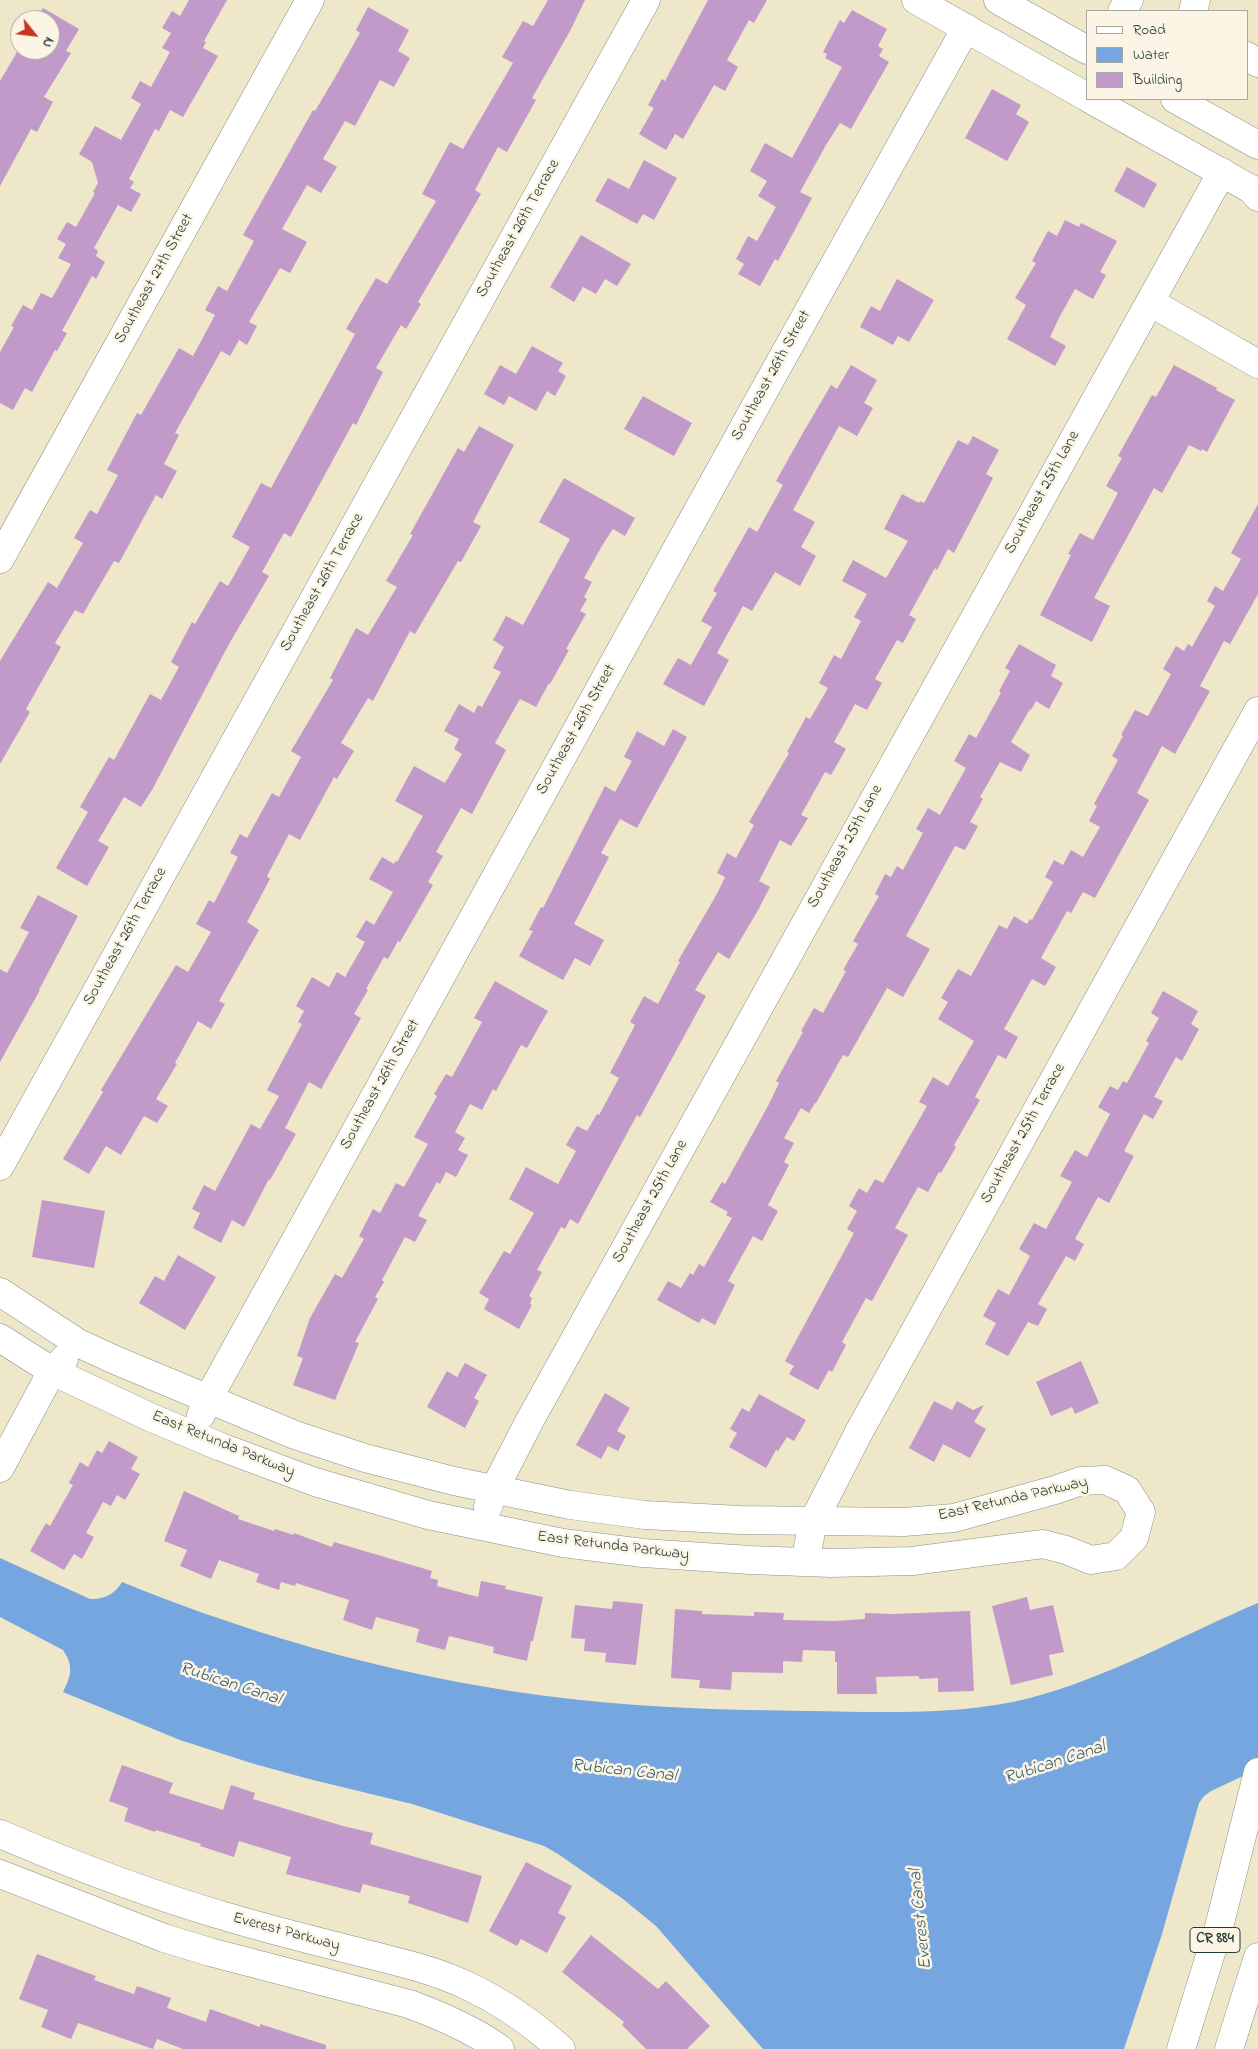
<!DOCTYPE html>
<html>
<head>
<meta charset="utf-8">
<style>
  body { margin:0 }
  #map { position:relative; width:1258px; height:2049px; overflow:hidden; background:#eee7ca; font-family:"Indie Flower",sans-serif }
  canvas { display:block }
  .legend { position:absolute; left:1086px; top:10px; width:162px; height:90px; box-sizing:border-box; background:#fcf5e5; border:1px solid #a4ab9e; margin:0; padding:6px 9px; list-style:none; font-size:15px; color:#1f3d34 }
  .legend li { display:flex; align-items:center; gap:10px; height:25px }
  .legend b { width:25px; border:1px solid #a4ab9e }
  .north { position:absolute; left:10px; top:10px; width:50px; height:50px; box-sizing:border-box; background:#fcf5e5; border:1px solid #a4ab9e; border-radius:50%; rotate:119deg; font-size:14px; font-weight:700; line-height:20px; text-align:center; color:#1f3d34 }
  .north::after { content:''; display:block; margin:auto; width:18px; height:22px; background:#c8321e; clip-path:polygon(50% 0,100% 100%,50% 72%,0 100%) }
</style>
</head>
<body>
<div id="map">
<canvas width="1258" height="2049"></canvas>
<ul class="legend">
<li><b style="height:6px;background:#fff"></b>Road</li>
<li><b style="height:14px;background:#75a6df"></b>Water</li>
<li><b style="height:14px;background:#c19ac9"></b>Building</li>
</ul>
<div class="north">N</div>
</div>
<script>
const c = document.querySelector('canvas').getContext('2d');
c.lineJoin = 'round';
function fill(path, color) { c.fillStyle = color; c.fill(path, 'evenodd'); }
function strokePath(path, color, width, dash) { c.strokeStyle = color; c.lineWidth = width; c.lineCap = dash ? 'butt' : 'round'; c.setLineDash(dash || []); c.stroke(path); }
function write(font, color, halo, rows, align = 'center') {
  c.font = font + ' "Indie Flower",sans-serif'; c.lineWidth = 5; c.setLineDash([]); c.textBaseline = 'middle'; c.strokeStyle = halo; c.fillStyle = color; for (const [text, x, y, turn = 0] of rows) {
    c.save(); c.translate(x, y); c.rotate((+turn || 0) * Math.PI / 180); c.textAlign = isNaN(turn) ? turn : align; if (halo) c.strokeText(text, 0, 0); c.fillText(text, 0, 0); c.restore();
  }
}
const water = new Path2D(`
  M0 1558 90 1599C104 1600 116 1593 122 1582 264 1640 418 1682 571 1699 649 1708 728 1710 807 1711 878 1712 961 1716 1030 1698 1110 1677 1182 1635 1258 1603V1769L1211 1791 1204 1796 1199 1803 1162 1934 1124 2049H763L656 1926 623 1899 558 1854 544 1846 412 1804 309 1779 251 1763 180 1740 63 1692C71 1676 74 1666 63 1650L0 1617Z`);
const building = new Path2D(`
  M189 0H227L204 41 206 42 203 48 218 56 183 117 170 110 159 131 155 129 129 179 134 182 130 188 141 194 131 212 118 205 94 248 98 251 96 256 105 262 96 279 92 276 62 331 67 333 57 351 55 350 32 392 25 388 13 410 0 403V352L14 327 11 326 23 305 32 310 41 293 52 298 71 264 58 258 66 244 57 239 67 222 76 227 95 193 93 192 98 183 92 162 79 154 95 126 121 140 141 104 131 98 140 81 151 87 170 52 162 48 171 33 162 28 172 11 180 16Z
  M548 0H585L570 31 532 98 536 100 507 152 498 147 475 190 481 194 418 302 421 304 406 329 401 325 376 368 383 372 356 425 353 423 291 537 284 533 262 572 269 576 229 644 152 790 141 807 124 797 98 841 109 847 87 886 56 868 88 812 80 807 109 757 114 760 150 694 161 700 179 667 171 662 192 622 195 624 220 581 228 586 250 547 232 537 261 483 271 488 355 334 346 329 376 278 387 284 436 201 422 194 450 142 463 149 513 63 502 57 523 21 533 26Z
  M708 0H767L754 23 749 20 727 60 738 67 725 91 714 85 683 139 675 134 666 150 639 134 654 108 648 105 662 79 665 81Z
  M368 7 409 30 398 51 410 58 394 87 380 80 355 126 345 121 323 159 337 167 321 193 307 185 282 229 307 242 290 273 280 268 249 322 257 326 247 345 239 340 230 356 221 351 175 433 179 435 164 464 177 471 162 499 156 495 119 563 114 561 83 614 75 610 55 643 61 647 26 709 30 712 0 764V661L48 582 57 588 83 543 74 538 90 510 97 514 118 475 107 470 137 413 141 415 179 348 193 356 215 315 205 310 218 286 227 291 254 241 243 235 313 110 315 111 334 79 360 33 356 30Z
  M43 8 79 29 66 51 71 53 44 97 53 102 37 132 31 129 0 186V81L20 47V50H50V20H36Z
  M852 10 887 29 878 46 883 49 879 56 889 62 851 129 840 123 826 145 800 192 812 198 778 261 775 259 760 286 738 274 744 264 736 259 748 236 757 241 776 207 758 196 767 181 750 171 765 143 792 158 842 67 825 58 827 54 823 52 840 20 844 23Z
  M992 89 1021 105 1016 114 1029 122 1007 161 965 138Z
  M644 160 677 178 654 220 643 214 637 224 595 201 608 178 629 189Z
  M1127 167 1157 184 1144 208 1114 191Z
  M1065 220 1079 227 1081 223 1117 241 1100 272 1106 275 1093 299 1075 289 1059 318 1050 337 1066 346 1055 366 1007 339 1026 305 1015 298 1036 263 1032 261 1048 231 1057 236Z
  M581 235 631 264 617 286 605 279 596 294 583 287 574 302 550 287Z
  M897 279 934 300 909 342 898 336 893 345 860 327 871 306 880 311Z
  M532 346 563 363 558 371 566 376 555 396 547 391 536 411 509 396 504 405 484 394 500 365 516 374Z
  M851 365 877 380 864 403 873 408 857 436 839 426 793 510 815 522 801 547 816 556 800 586 775 572 752 611 743 606 717 653 729 660 704 706 663 684 678 658 691 665 712 627 701 621 717 593 713 591 749 527 757 532 783 485 776 481 804 431 831 385 837 389Z
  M1174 365 1217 388 1216 390 1235 400 1207 452 1202 449 1201 451 1189 445 1162 493 1154 488 1094 598 1110 606 1092 642 1040 615 1071 555 1068 554 1080 533 1093 540 1118 493 1106 486 1122 458 1118 456 1152 395 1156 397Z
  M643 396 692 423 674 456 624 429Z
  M479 426 514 445 473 522 481 526 461 562 458 561 415 634 410 631 373 701 368 698 341 743 354 751 337 779 334 777 300 840 289 834 267 876 270 879 247 922 259 930 219 1001 225 1004 211 1029 198 1021 175 1063 177 1064 156 1099 168 1106 157 1123 144 1116 121 1155 106 1146 89 1174 63 1159 103 1092 101 1090 176 965 188 972 211 932 196 924 209 900 214 903 238 857 230 853 240 834 247 838 272 793 279 797 301 757 291 751 333 680 330 678 356 628 368 635 397 587 386 581 413 535 410 534 458 448 464 452Z
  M973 436 999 450 986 474 993 478 954 553 948 549 937 570 935 568 909 615 916 619 903 643 897 640 875 679 882 683 867 710 855 704 834 742 846 749 831 775 825 772 801 815 808 818 791 846 780 840 759 881 770 887 757 912 729 959 718 952 695 990 706 996 640 1117 637 1115 578 1224 570 1219 565 1229 561 1227 537 1270 542 1272 529 1296 532 1298 530 1304 532 1305 519 1329 484 1309 489 1299 479 1293 504 1251 510 1254 534 1213 509 1199 526 1167 558 1184 576 1151 566 1145 577 1126 587 1131 597 1114 599 1115 619 1078 610 1073 635 1025 630 1022 644 996 658 1004 680 962 678 961 718 892 725 877 717 873 727 853 736 858 754 825 749 822 789 753 787 752 806 717 810 719 828 688 819 683 834 655 841 659 861 621 854 617 867 594 842 581 853 560 886 578 908 541 884 529 902 494 919 503 920 501 924 503 958 440 968 445Z
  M564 478 635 518 625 536 613 529 603 544 584 578 592 582 584 597 587 599 580 611 586 614 566 649 569 650 550 684 549 683 536 707 520 699 495 743 506 750 472 814 461 808 436 852 443 856 428 882 433 885 400 942 398 941 388 959 384 957 366 989 368 990 354 1014 361 1018 321 1089 309 1082 285 1128 296 1134 270 1180 269 1179 244 1227 232 1220 221 1243 193 1228 200 1213 192 1209 204 1185 215 1191 251 1124 260 1129 279 1096 267 1090 302 1024 298 1022 304 1011 296 1006 312 977 329 987 337 972 345 977 365 942 356 937 366 920 374 925 393 892 369 879 382 857 394 864 395 861 397 862 423 816 395 801 414 766 445 783 462 754 454 749 459 739 444 731 459 704 474 713 478 705 482 707 501 672 493 668 504 647 493 640 506 616 523 625 570 539 539 522Z
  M1258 504V594L1230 644 1224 641 1200 686 1210 691 1175 754 1162 746 1137 793 1149 800 1095 898 1083 892 1071 913 1067 911 1041 958 1056 967 1045 986 1032 979 1004 1029 1018 1037 1006 1059 998 1055 975 1097 980 1100 954 1145 956 1147 941 1173 939 1172 928 1192 918 1187 895 1228 908 1235 872 1301 866 1298 842 1342 846 1345 832 1372 829 1370 818 1390 789 1374 794 1366 785 1361 854 1233 847 1229 857 1211 849 1206 859 1188 867 1193 875 1179 883 1183 927 1106 919 1102 933 1077 948 1086 974 1041 938 1019 948 1002 941 998 958 969 971 976 999 925 1007 929 1014 916 1027 924 1030 919 1032 920 1053 882 1045 877 1054 860 1063 865 1071 850 1083 857 1100 827 1089 821 1097 806 1094 804 1118 760 1112 756 1123 736 1121 735 1135 710 1148 716 1171 674 1163 669 1176 646 1184 651 1188 644 1192 647 1215 606 1207 601 1215 586 1223 591 1241 559 1231 553Z
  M1019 644 1056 665 1051 676 1063 683 1049 709 1036 701 1031 710 1030 709 1011 742 1030 755 1021 772 1000 762 980 797 983 799 970 822 978 826 965 850 955 846 906 936 930 949 903 997 887 988 848 1057 843 1055 816 1103H815L809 1113 801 1108 784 1138 794 1143 784 1162 789 1165 768 1205 778 1211 762 1241 753 1236 728 1281 735 1285 715 1325 702 1318 699 1323 657 1300 668 1281 681 1288 690 1273 693 1275 699 1264 704 1267 732 1218 726 1215 728 1212 710 1202 722 1182 725 1184 769 1104 779 1083 776 1081 803 1032 801 1031 814 1008 823 1013 846 971 843 970 858 944 853 941 879 896 875 894 885 874 891 877 897 866 903 870 923 833 916 829 928 808 940 815 966 768 954 761 969 734 976 738 1001 693 999 691 1010 671 1005 668Z
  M673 729 687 737 637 828 620 819 601 853 609 857 574 924 604 940 590 966 575 958 563 980 519 956 533 931 529 930 541 907 543 908 605 786 615 792 632 761 624 757 637 731 664 746Z
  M38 895 78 916 39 990H40L0 1062V969L7 973 29 932 20 928Z
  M495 981 548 1011 527 1048 521 1045 496 1091 493 1089 482 1110 470 1104 455 1132 465 1138 458 1150 468 1155 456 1177 446 1172 440 1184 437 1182 418 1216 427 1220 415 1242 405 1237 382 1280 384 1282 375 1297 378 1299 355 1342 359 1343 335 1400 293 1385 303 1358 297 1356 310 1318 335 1274 342 1278 364 1239 359 1236 373 1209 380 1213 396 1183 404 1187 428 1144 414 1137 437 1096 434 1094 446 1074 452 1077 482 1022 474 1018Z
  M1163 991 1198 1011 1191 1024 1199 1029 1182 1061 1176 1057 1154 1097 1163 1101 1153 1119 1144 1114 1124 1151 1134 1156 1109 1203 1098 1197 1075 1239 1084 1244 1075 1261 1066 1256 1038 1304 1047 1309 1038 1326 1028 1322 1008 1356 985 1344 996 1323 983 1316 998 1289 1009 1295 1030 1256 1019 1249 1034 1223 1046 1229 1072 1182 1060 1176 1075 1150 1087 1157 1110 1114 1098 1107 1110 1086 1118 1090 1123 1081 1127 1083 1149 1043 1146 1041 1159 1018 1151 1013Z
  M42 1200 105 1211 94 1268 32 1257Z
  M178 1255 216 1277 185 1330 139 1303 155 1276 164 1281Z
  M1081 1361 1099 1403 1075 1414 1072 1407 1051 1416 1036 1382Z
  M465 1363 487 1375 474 1398 479 1401 465 1428 427 1407 447 1371 457 1377Z
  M605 1393 630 1408 617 1431 626 1436 618 1451 608 1446 601 1459 576 1445Z
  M759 1394 806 1420 794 1441 787 1437 778 1451 776 1450 766 1468 729 1447 737 1433 730 1429 742 1408 749 1412Z
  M934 1401 952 1410 957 1401 973 1410 984 1405 974 1422 986 1429 970 1458 943 1444 934 1462 909 1448Z
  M109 1441 138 1457 131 1469 140 1474 125 1500 117 1495 111 1506 103 1502 86 1533 94 1537 82 1559 74 1554 64 1570 30 1551 46 1523 50 1526 73 1485 69 1483 80 1462 88 1467 97 1450 102 1453Z
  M184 1491 239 1516 238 1519 274 1531 275 1529 294 1535V1533L332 1547 334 1542 432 1571 430 1578 438 1580 437 1586 478 1597 481 1581 506 1586 505 1589 543 1597 533 1641H531L527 1661 493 1653 494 1647 449 1636 445 1650 416 1642 419 1629 376 1617 372 1630 343 1620 349 1600 296 1583 295 1586 281 1582 279 1590 256 1582 259 1574 219 1560 211 1579 180 1566 187 1550 164 1541Z
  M1027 1597 1030 1610 1053 1605 1064 1652 1049 1655 1053 1675 1011 1685 992 1606Z
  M613 1601 643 1604 636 1665 605 1662 606 1653 584 1651 585 1639 571 1638 575 1605 612 1609Z
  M675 1609 702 1611V1614L754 1616V1612L784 1613 783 1620 835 1621 865 1619V1613L893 1614 970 1611 974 1691 938 1692V1678L920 1679 918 1676 876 1677 877 1694H837V1662H835V1651L803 1650 802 1662 783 1661V1673L732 1672 731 1690 699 1688 700 1680 671 1678Z
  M122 1765 173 1783 169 1793 223 1810 231 1785 255 1793 253 1799 343 1826 373 1833 370 1844 482 1876 468 1923 408 1903 410 1896 363 1884 360 1893 286 1874 291 1857 239 1841 234 1857 200 1846 201 1844 156 1830 155 1832 124 1821 128 1808 109 1801Z
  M526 1862 572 1886 558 1913 566 1917 547 1953 521 1939 517 1946 489 1931Z
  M591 1935 658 1989 666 1981 710 2026 687 2049H646L622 2025 624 2022 562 1972Z
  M37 1954 96 1976 94 1980 134 1994 137 1986 171 1998 167 2008 206 2022 210 2009 260 2027V2024L326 2045V2049H183L157 2039 153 2049 78 2023 71 2039 41 2027 48 2010 19 1999Z`);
const minor = new Path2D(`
  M1122 11 1129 0
  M1193 11 1196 0
  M1247 56 1258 63
  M1150 302 1258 364
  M0 559 310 0
  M0 1166 646 0
  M0 1292 78 1343 115 1360 295 1435 365 1458 454 1481 570 1505 645 1515 740 1520 904 1522 954 1518 1055 1490 1081 1481 1105 1480 1127 1490 1141 1512 1134 1538 1116 1556 1091 1560 1066 1550 1043 1544 912 1561 831 1563 750 1560 643 1553 563 1543 428 1515 315 1482 221 1447 152 1418 52 1371 0 1338
  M201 1415 208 1399 749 418 966 28
  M0 1468 52 1371 64 1359
  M488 1507 494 1490 529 1422 1222 172
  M805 1562 813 1522 859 1432 1258 711
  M0 1834C73 1865 148 1894 224 1916 270 1930 316 1941 363 1953 399 1962 434 1970 468 1986 502 2002 533 2024 561 2049
  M0 1874 164 1938 210 1952 409 2004C442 2016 472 2029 500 2049`);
const major = new Path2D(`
  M916 0 1087 97
  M998 0 1087 50
  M1090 99 1258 193
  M1175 99 1258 145`);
const highway = new Path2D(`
  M1251 189 1258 197
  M1181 2049 1219 1927 1258 1772
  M1229 2049 1258 1957`);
const shields = [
  [1215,1940,50]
];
const shieldNames = [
  ["CR 884",1215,1940]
];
const streetNames = [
  ["Southeast 26th Terrace",519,229,-61],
  ["Southeast 27th Street",155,279,-61],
  ["Southeast 26th Street",772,376,-61],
  ["Southeast 25th Lane",1043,493,-61],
  ["Southeast 26th Terrace",323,583,-61],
  ["Southeast 26th Street",577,730,-61],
  ["Southeast 25th Lane",846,847,-61],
  ["Southeast 26th Terrace",126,937,-61],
  ["Southeast 26th Street",381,1085,-61],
  ["Southeast 25th Terrace",1024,1134,-61],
  ["Southeast 25th Lane",651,1202,-61],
  ["East Retunda Parkway",223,1445,22],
  ["East Retunda Parkway",1013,1500,-13],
  ["East Retunda Parkway",613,1547,7],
  ["Everest Parkway",286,1933,15]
];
const waterNames = [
  ["Rubican Canal",230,1685,18],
  ["Rubican Canal",1055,1764,-18],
  ["Rubican Canal",624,1772,6],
  ["Everest Canal",922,1919,-96]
];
fill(water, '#75a6df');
fill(building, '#c19ac9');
strokePath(minor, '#86927f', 29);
strokePath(major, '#86927f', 29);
strokePath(highway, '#86927f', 29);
strokePath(minor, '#fff', 28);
strokePath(major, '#fff', 28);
strokePath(highway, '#fff', 28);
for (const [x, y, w] of shields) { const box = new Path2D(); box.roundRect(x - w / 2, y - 12.5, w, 25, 4); c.fillStyle = '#fcf5e5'; c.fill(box); strokePath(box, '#1f3d34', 1); }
write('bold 15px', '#1f3d34', null, shieldNames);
write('16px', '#1f3d34', '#fcf5e5', streetNames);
write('italic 18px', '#395c67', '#fcf5e5', waterNames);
</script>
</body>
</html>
